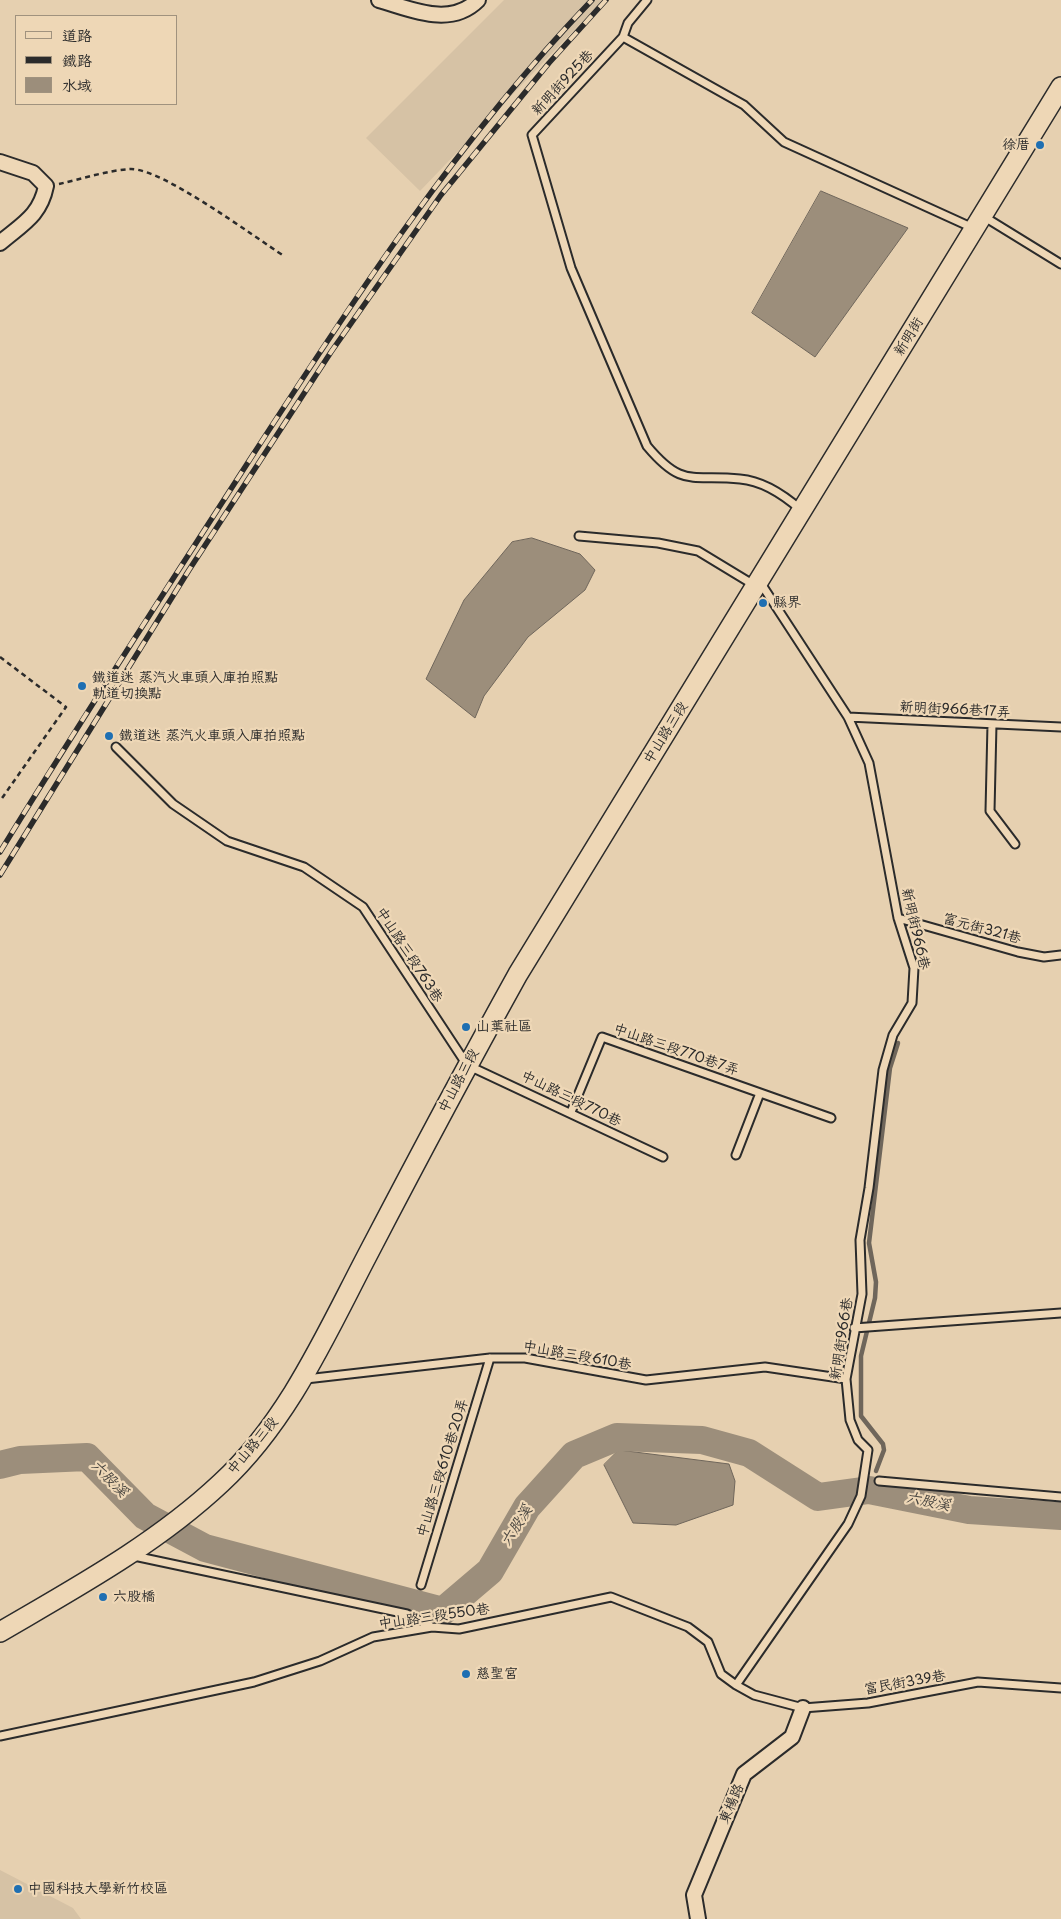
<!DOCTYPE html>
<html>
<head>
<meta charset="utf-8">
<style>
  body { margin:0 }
  #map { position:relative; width:1061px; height:1919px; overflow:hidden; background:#e6d0b0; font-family:"Playpen Sans","LXGW WenKai TC",sans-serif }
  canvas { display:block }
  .legend { position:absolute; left:15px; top:15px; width:162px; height:90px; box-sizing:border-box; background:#eed7b6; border:1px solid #a0927e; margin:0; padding:6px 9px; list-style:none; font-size:15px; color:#2b2b2b }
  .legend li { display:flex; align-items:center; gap:10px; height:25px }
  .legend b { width:25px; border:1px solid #a0927e }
</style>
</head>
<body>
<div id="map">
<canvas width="1061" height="1919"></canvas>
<ul class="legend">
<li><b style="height:6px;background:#eed7b6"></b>道路</li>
<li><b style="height:6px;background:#2b2b2b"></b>鐵路</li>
<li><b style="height:14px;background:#9c8e7b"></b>水域</li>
</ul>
</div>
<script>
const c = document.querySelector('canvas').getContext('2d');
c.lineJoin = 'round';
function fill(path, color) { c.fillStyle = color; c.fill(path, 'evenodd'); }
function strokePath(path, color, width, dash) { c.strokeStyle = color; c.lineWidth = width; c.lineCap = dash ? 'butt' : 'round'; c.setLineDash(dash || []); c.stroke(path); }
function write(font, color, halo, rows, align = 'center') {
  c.font = font + ' "Playpen Sans","LXGW WenKai TC",sans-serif'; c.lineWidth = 4.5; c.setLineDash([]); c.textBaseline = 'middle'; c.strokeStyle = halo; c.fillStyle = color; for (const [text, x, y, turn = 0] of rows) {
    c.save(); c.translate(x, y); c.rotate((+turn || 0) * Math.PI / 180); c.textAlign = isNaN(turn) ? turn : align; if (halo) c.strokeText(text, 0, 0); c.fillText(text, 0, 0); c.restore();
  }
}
const built = new Path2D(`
  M504 0H603L420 191 366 138Z
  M0 1870 73 1908 81 1919H0Z`);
const water = new Path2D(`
  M821 191 908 228 815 357 752 313Z
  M532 538 580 554 595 570 585 590 528 637 484 696 475 718 426 679 464 600 512 542Z
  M619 1450 729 1464 735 1481 733 1505 676 1525 633 1523 604 1465Z`);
const stream = new Path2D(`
  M876 1471 884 1450 883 1444 861 1416V1356L875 1298 876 1282 869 1243 890 1068 898 1043
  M869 1490 871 1485`);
const river = new Path2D(`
  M0 1465 20 1460 87 1457 145 1516 205 1548 443 1611 490 1571 527 1507 574 1455 617 1437 702 1440 749 1453 818 1497 869 1490 969 1510 1061 1516`);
const path = new Path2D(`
  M59 184C81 179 109 170 131 169 163 169 253 236 284 256
  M0 657 66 707 0 801
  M104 735 109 741`);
const lane = new Path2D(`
  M623 37 628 23 647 0
  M983 216 1061 264
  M801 510C784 495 764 481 740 479 692 474 683 489 647 446L571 268 532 135 623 37 744 105 784 142 973 228
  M579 536 658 543 698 551 754 585
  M848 717 1061 727
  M992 724 990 811 1015 844
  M116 747 173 804 227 841 304 867 363 907 467 1065 663 1157
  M898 918 1018 952 1044 957 1061 955
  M571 1112 602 1037 831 1118
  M736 1155 760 1093
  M854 1328 1061 1313
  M306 1379 490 1358H525L646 1380 765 1367 846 1379
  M879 1481 1061 1497
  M134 1556 407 1614 432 1627
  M421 1585 490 1358
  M736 1685 848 1524 861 1496 868 1450 858 1440 850 1420 846 1379 862 1294 860 1240 869 1188 883 1070 893 1035 912 1003 914 968 898 918 869 763 848 717 760 582
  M0 1736 254 1682 320 1661 373 1637 432 1627 459 1629 611 1597 688 1627 708 1642 721 1674 736 1685 754 1695 803 1708 868 1703 978 1682 1061 1688`);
const street = new Path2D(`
  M379 0C411 9 450 28 478 0
  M0 162 33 173 46 186C40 216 22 224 0 243
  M698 1919 694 1895 744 1774 792 1737 803 1708`);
const secondary = new Path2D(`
  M0 1632C77 1587 156 1544 221 1483 289 1420 327 1332 369 1252 418 1158 467 1066 518 974L1061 87`);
const rail = new Path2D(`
  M0 852C80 721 164 593 247 464 351 303 458 139 592 0
  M0 875 189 570 331 352 441 195 549 63 606 0`);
const markers = [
  [1040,145,5,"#1f6fb2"],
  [763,603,5,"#1f6fb2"],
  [82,686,5,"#1f6fb2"],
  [109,736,5,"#1f6fb2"],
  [466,1027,5,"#1f6fb2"],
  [103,1597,5,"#1f6fb2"],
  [466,1674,5,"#1f6fb2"],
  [18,1889,5,"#1f6fb2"]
];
const streetNames = [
  ["新明街925巷",563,83,-47],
  ["新明街",909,337,-58],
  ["新明街966巷17弄",955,710,3],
  ["中山路三段",666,733,-58],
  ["新明街966巷",915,929,77],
  ["富元街321巷",982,929,15],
  ["中山路三段763巷",409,955,57],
  ["中山路三段770巷7弄",676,1050,19],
  ["中山路三段",459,1081,-62],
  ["中山路三段770巷",571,1099,26],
  ["新明街966巷",842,1339,-81],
  ["中山路三段610巷",577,1356,10],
  ["中山路三段",253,1446,-50],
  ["中山路三段610巷20弄",443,1468,-73],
  ["中山路三段550巷",434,1617,-8],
  ["富民街339巷",905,1683,-10],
  ["東楊路",732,1804,-67]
];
const poiNames = [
  ["徐厝",1030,145,"right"],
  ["縣界",773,603],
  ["鐵道迷 蒸汽火車頭入庫拍照點",92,678],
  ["軌道切換點",92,694],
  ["鐵道迷 蒸汽火車頭入庫拍照點",119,736],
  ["山葉社區",476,1027],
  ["六股橋",113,1597],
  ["慈聖宮",476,1674],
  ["中國科技大學新竹校區",28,1889]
];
const waterNames = [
  ["六股溪",109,1479,45],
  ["六股溪",928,1502,11],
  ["六股溪",517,1526,-58]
];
fill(built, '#d6c2a5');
fill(water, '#9c8e7b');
strokePath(water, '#6f665b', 1);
strokePath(stream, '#6f665b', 4.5);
strokePath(river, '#9c8e7b', 28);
strokePath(lane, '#2b2b2b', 11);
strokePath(street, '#2b2b2b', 18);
strokePath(secondary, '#2b2b2b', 22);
strokePath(path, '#2b2b2b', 2.5, [5, 4]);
strokePath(lane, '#eed7b6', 7);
strokePath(street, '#eed7b6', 14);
strokePath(secondary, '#eed7b6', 19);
strokePath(rail, '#2b2b2b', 5.5);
strokePath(rail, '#eed7b6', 4, [11]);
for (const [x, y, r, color] of markers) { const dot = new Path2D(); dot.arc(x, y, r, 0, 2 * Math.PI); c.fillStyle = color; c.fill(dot); strokePath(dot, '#eed7b6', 2); }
write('14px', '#2b2b2b', '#eed7b6', streetNames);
write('14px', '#2b2b2b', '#eed7b6', poiNames, 'left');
write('italic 15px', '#47443f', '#eed7b6', waterNames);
</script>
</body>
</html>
